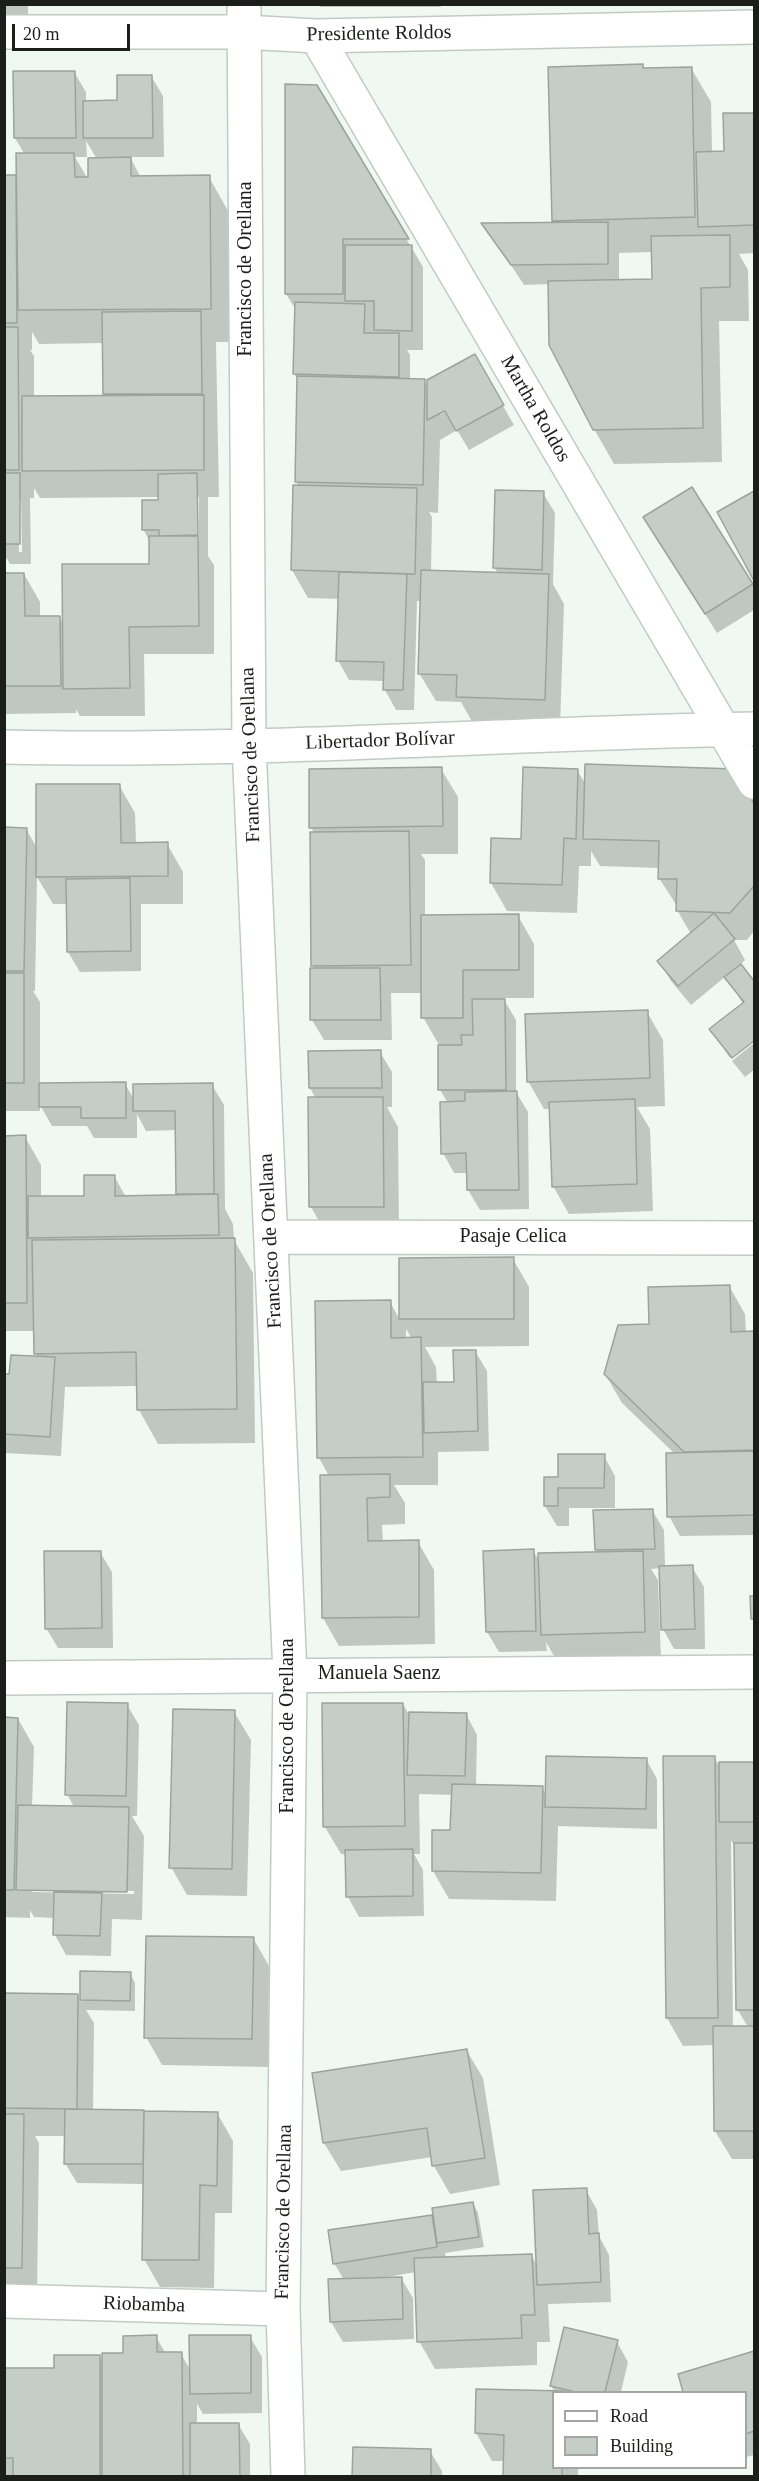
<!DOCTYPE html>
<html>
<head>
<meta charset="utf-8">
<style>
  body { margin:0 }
  #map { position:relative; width:759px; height:2481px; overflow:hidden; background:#eff9f1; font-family:Georgia,serif }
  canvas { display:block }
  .frame { position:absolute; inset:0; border:6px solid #1b1e1b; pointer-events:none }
  .legend { position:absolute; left:552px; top:2391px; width:195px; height:78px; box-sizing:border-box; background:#fff; border:2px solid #a4a5a4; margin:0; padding:8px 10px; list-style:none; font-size:18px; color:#1b1e1b }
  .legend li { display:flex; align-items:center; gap:12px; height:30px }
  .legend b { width:30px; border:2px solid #a4a5a4 }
  .scale { position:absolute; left:12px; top:24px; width:118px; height:27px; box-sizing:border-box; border:3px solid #1b1e1b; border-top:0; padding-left:8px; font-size:18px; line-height:21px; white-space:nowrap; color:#1b1e1b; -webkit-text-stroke:4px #fff; paint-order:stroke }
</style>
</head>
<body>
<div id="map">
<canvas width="759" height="2481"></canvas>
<div class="frame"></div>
<ul class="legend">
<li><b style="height:8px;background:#fff"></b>Road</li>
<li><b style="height:16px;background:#c4cec6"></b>Building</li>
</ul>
<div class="scale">20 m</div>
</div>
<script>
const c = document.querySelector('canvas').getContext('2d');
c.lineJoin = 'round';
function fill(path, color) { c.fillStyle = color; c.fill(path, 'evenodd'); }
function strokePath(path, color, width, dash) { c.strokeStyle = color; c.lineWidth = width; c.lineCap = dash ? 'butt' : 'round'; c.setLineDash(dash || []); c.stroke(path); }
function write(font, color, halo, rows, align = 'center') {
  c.font = font + ' Georgia,serif'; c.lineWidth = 4.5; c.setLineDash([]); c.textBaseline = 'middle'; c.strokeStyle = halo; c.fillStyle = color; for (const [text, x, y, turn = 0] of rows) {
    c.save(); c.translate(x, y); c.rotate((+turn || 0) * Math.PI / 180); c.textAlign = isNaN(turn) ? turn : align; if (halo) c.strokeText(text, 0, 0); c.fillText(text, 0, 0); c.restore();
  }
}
const shadow = new Path2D(`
  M4 4H28V14L4 15Z
  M319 4H441V7H320Z
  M642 66 644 70 691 68 711 102 712 153H726L725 115 754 114V253L739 254 748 270 749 321H719L722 462 614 464 594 429 549 284 524 285 484 224H555L553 221ZM653 252 654 280 619 281V253Z
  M74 72 86 92V102H119L151 76 163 96 164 157H130L141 178 209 177 228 211 230 342H216L219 497H208V556L214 565V654H144L145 716H80L76 709V713L4 714V575L24 574 40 602V617H59L64 625 150 565V542L143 529 160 501V497L40 498 34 488V498H30L31 564H10L4 554V176H15L18 182 25 155 15 138ZM86 141 97 159 89 181 75 157H87ZM32 332 39 344 104 343V394L106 397 34 398V356L30 350H32ZM196 497H199V542L196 543ZM18 498H21L22 552H19Z
  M316 87 423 267V350H407L410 355V380L424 381 429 388 474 356 514 425 469 450 457 430 440 440 438 513 429 512 432 517 431 572 498 574 495 568 543 493 555 513 553 584 564 604 560 727 474 725 461 702 436 701 419 673 422 601H417L414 710H396L385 690V681L349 680 338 660 340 599 308 598 292 570 299 486 296 482 299 381 294 374 296 310 286 294ZM452 408 440 415V411Z
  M691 489 754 587V610L717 633 657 538Z
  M754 493V578L719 513Z
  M441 769 458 797V854H421L425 860V916H518L534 944V998H503L516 1020V1092L528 1112 529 1209 480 1210 468 1190V1173H454L443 1153 448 1103 440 1090 439 1045 423 1017V993H391L392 1040H324L312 1020 315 970 313 965 314 833 311 827Z
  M577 770 586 785 734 770 754 806V931L747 940H734L745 960 740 965 754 983V1039L730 1058 711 1029 743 1004 726 976 691 1005 671 981 659 961 691 934 677 910V906L659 878 660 868 600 866 591 851V866H579L577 913 507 911 491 883Z
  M119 785 135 813 136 844H167L183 872V904H141V971L80 972 68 952V904H53L37 877 35 991H33L40 1002V1085L125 1084 135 1101 212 1085 224 1105 225 1209 233 1224 234 1240 253 1273 255 1443 158 1444 139 1410 138 1386 65 1387 61 1456 4 1453V1375H11L38 1358 35 1353V1331H4V1137H25L41 1165V1198L86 1197 114 1176 126 1197 179 1196 176 1130 146 1131 137 1114V1138H94L87 1126H52L40 1105V1111H4V829H26L37 848Z
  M647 1012 663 1040 665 1106 637 1107 650 1129 653 1211 569 1214 553 1186 551 1109H544L528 1081Z
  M754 1043V1070L745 1077 732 1061Z
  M380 1052 392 1072V1107H387L398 1127 399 1234 327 1235 311 1207 309 1099H316L310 1088Z
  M400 1259H513L529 1287V1346L425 1347 436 1367 437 1384 455 1383 475 1351 487 1371 489 1451 438 1452V1485H394L405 1503V1524L382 1525 383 1542H418L434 1570 435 1644 339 1646 323 1618 329 1476 319 1458 390 1302 400 1320ZM406 1329 412 1339H406Z
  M729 1286 745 1314 746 1333H754V1535L680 1536 669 1516 675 1454 622 1403 605 1374 650 1326Z
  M604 1456 615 1476V1508H569V1526H557L545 1506 559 1478Z
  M652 1510 664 1530 665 1567H692L704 1587 705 1649H674L663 1629 661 1568 651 1569 658 1580 661 1660 558 1663 546 1642 547 1651 499 1652 487 1632 485 1552 533 1551 540 1562 598 1553 596 1550Z
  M100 1552 112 1572 113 1648H58L46 1628Z
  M403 1704 408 1713 466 1714 477 1735 476 1786 542 1788 547 1797 646 1759 657 1779V1829L558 1826 556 1901 449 1899 433 1871 434 1831 452 1832 453 1795 419 1794 420 1854H414L423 1870 424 1916 359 1917 348 1897 347 1854H341L325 1827Z
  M127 1705 139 1725 137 1816H132L144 1836 142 1920 112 1919 111 1956 66 1955 55 1935V1918L34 1917 30 1910V1918L4 1917V1719H18L34 1747 32 1806 74 1807 67 1794ZM32 1889 134 1891V1894L32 1892Z
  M234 1712 251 1740 247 1896 187 1895 171 1867Z
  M714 1757 718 1764 754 1763V2159H732L715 2131V2045L683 2046 667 2018ZM731 1840 736 1849 737 2009 748 2027H733Z
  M253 1938 269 1966 268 2067 162 2065 146 2037Z
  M82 1973H130L135 1983V2011L86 2010 94 2023 93 2111H143L146 2116 217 2113 233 2141 232 2213H215L214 2288 160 2287 144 2259 145 2184 77 2183 65 2163 66 2136H35L39 2143 37 2296 4 2295V1994L78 1995 81 2002Z
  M467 2051 483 2078 500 2185 450 2194 434 2166 432 2157 341 2171 324 2143Z
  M586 2190 597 2210 599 2236 609 2255 611 2302 548 2304 550 2342H537V2365L435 2369 419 2341 416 2272 387 2277V2279L401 2278 413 2298 414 2339 343 2342 331 2322 344 2280 334 2263 431 2216 436 2224 473 2203 478 2213 484 2247 445 2253 446 2259 531 2255 538 2267Z
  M156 2337 166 2354H181L191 2371 250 2337 262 2357V2413L203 2414 197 2404V2424H238L250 2444V2476H4V2369H56L99 2356 103 2364Z
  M617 2342 628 2362 621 2392H554V2468H578V2476H505V2461H492L476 2433 477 2390 555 2392 551 2386Z
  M754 2353V2455L746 2457V2392H685L680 2375Z
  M355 2449 430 2451 442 2471V2476H354Z`);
const building = new Path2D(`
  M643 64V68L692 67 695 217 552 221 548 67Z
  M13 71H75L76 138H14Z
  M117 75H152L153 138H83V101L117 100Z
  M285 84 317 85 409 239H343V294H285Z
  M723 113H754V225L698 227 696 152 724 151Z
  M16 153H74L75 177H88V158L131 157V176L210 175 211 309 18 310Z
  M4 175H16L17 323H4Z
  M608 222V264L511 265 481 223Z
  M730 235V287L701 288 703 428 593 430 549 345 548 281 652 279 651 236Z
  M345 245H412V331L374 330V301H345Z
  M295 302 365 304 364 333H399V377L293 374Z
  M201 311 202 394H103L102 312Z
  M4 327H18L19 470H4Z
  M475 354 504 405 456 431 445 411 427 420V380Z
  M297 376 425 379 423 485 295 482Z
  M204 395V470L22 471V396Z
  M4 473H20V544H4Z
  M197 473 198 535 159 536V530H142V500H158V474Z
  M293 485 417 488 415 574 291 570Z
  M692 487 753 584 705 614 643 517Z
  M495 490 544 491 542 570 493 568Z
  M754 491V581L717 512Z
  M149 536H198L199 626 129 627 130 688 63 689 62 564H149Z
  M421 570 549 574 545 700 456 697 457 675 418 674Z
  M339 572 407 574 403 690H383L384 662 336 661Z
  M4 573H24L25 616H60L61 686H4Z
  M585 764 735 769 754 804V886L730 913 676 911 677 879H658L659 841 583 839Z
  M442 767 443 826 309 828V769Z
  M523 767 578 769 576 839 564 838 562 885 490 883 491 838 521 839Z
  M36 784H120L121 843 168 842V876L36 877Z
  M4 827 27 828 24 971H4Z
  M409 831 411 965 311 966 310 832Z
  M130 878 131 951 67 952 66 879Z
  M714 913 735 939 678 986 657 961Z
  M519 914V970H463V1018H421V915Z
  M741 964 754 981V1041L732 1058 709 1029 744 1002 724 977Z
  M310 968H380L381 1020H310Z
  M4 973H24V1083H4Z
  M472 999H505L506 1090H438V1045H462L461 1035H473Z
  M648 1010 650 1078 527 1082 525 1014Z
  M381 1050 382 1088H309L308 1051Z
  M126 1082V1118H81V1107H39V1083Z
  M213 1083 214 1194H176L175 1111H133V1084Z
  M517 1091 519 1190H467L466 1153 441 1154 440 1102 465 1101V1092Z
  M308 1097H383L384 1207H309Z
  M635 1099 637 1184 552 1187 549 1102Z
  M26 1135 27 1303H4V1136Z
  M84 1175H115V1196L218 1194 219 1235 28 1238V1196H84Z
  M235 1238 237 1409 137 1410 136 1352 34 1354 32 1240Z
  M514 1257V1319H399V1258Z
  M730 1285 731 1332 754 1331V1450L684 1452 604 1374 618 1325 649 1324 648 1287Z
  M391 1300V1338L421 1337 423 1457 317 1458 315 1301Z
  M453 1350H476L478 1431 424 1433 423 1382H454Z
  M11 1355 55 1357 50 1437 4 1434V1374H9Z
  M754 1451V1515L667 1517 666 1453Z
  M558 1454H605L604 1488H558V1506H544V1477H558Z
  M390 1474V1497L367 1498 368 1541 419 1540V1617L322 1618 320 1475Z
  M653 1509 655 1549 595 1550 593 1510Z
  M534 1549 536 1631 486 1632 483 1551Z
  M44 1551H101L102 1628 45 1629Z
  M643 1551 645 1632 541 1635 538 1553Z
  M693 1565 695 1629 661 1630 659 1566Z
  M750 1596H754V1619H751Z
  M67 1702 128 1703 126 1796 65 1795Z
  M322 1703H403L405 1826 323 1827Z
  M173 1709 235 1710 232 1869 169 1868Z
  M409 1712 467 1713 465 1776 407 1775Z
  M4 1717 18 1718 14 1890H4Z
  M546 1756 647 1758 646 1809 545 1807Z
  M663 1756H715L718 2018H666Z
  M719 1762H754V1822H719Z
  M452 1784 543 1786 541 1873 432 1871V1830H450Z
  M18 1805 129 1807 127 1892 16 1890Z
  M734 1843H754V2010H736Z
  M413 1849V1896L346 1897 345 1850Z
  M54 1892 102 1893 100 1936 53 1935Z
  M146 1936 254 1937 252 2039 144 2038Z
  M80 1971 131 1972 130 2001 80 2000Z
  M4 1993 78 1994 77 2109 4 2108Z
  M713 2026H754V2131H714Z
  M467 2049 485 2158 432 2166 427 2128 323 2143 312 2073Z
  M65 2109 144 2110 143 2164H64Z
  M144 2111 218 2112 217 2186 200 2185 199 2260H142Z
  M4 2114H24L22 2268H4Z
  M587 2188 589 2234 599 2233 601 2282 537 2285 533 2190Z
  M473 2202 479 2237 437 2243 432 2208Z
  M432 2215 437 2247 333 2264 328 2230Z
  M532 2254 535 2315H521L522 2338 417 2342 414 2258Z
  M402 2277 403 2319 330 2322 328 2279Z
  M564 2327 618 2340 605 2392H576L550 2386Z
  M157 2335V2352H182L183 2476H102V2353H123V2336Z
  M189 2335H251V2393L190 2394Z
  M754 2351V2431L746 2434V2392H683L678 2374Z
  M54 2355H100V2476H13V2458H4V2368H54Z
  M476 2389 564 2391 554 2392V2468H562V2476H503L504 2435 475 2433Z
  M190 2423H239L240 2476H190Z
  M353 2447 431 2449V2476H352Z`);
const street = new Path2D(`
  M244 4 249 745 290 1674 283 2309 288 2476
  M4 32H244L316 36 754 27
  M316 36 754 782
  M4 747C254 753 505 733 754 729
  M271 1237 754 1238
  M4 1678 754 1672
  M4 2301 283 2309`);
const streetNames = [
  ["Presidente Roldos",379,34,-1],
  ["Francisco de Orellana",246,269,-90],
  ["Martha Roldos",535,409,60],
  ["Libertador Bolívar",380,741,-2],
  ["Francisco de Orellana",251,755,-92],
  ["Pasaje Celica",513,1237],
  ["Francisco de Orellana",271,1241,-93],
  ["Manuela Saenz",379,1674],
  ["Francisco de Orellana",288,1726,-90],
  ["Francisco de Orellana",284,2212,-89],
  ["Riobamba",144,2305,2]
];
fill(shadow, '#0003');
fill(building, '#c4cec6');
strokePath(building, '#9ba49c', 1.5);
strokePath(street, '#c2cbc3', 36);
strokePath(street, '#fff', 33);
write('20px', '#1b1e1b', '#fff', streetNames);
</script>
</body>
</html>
